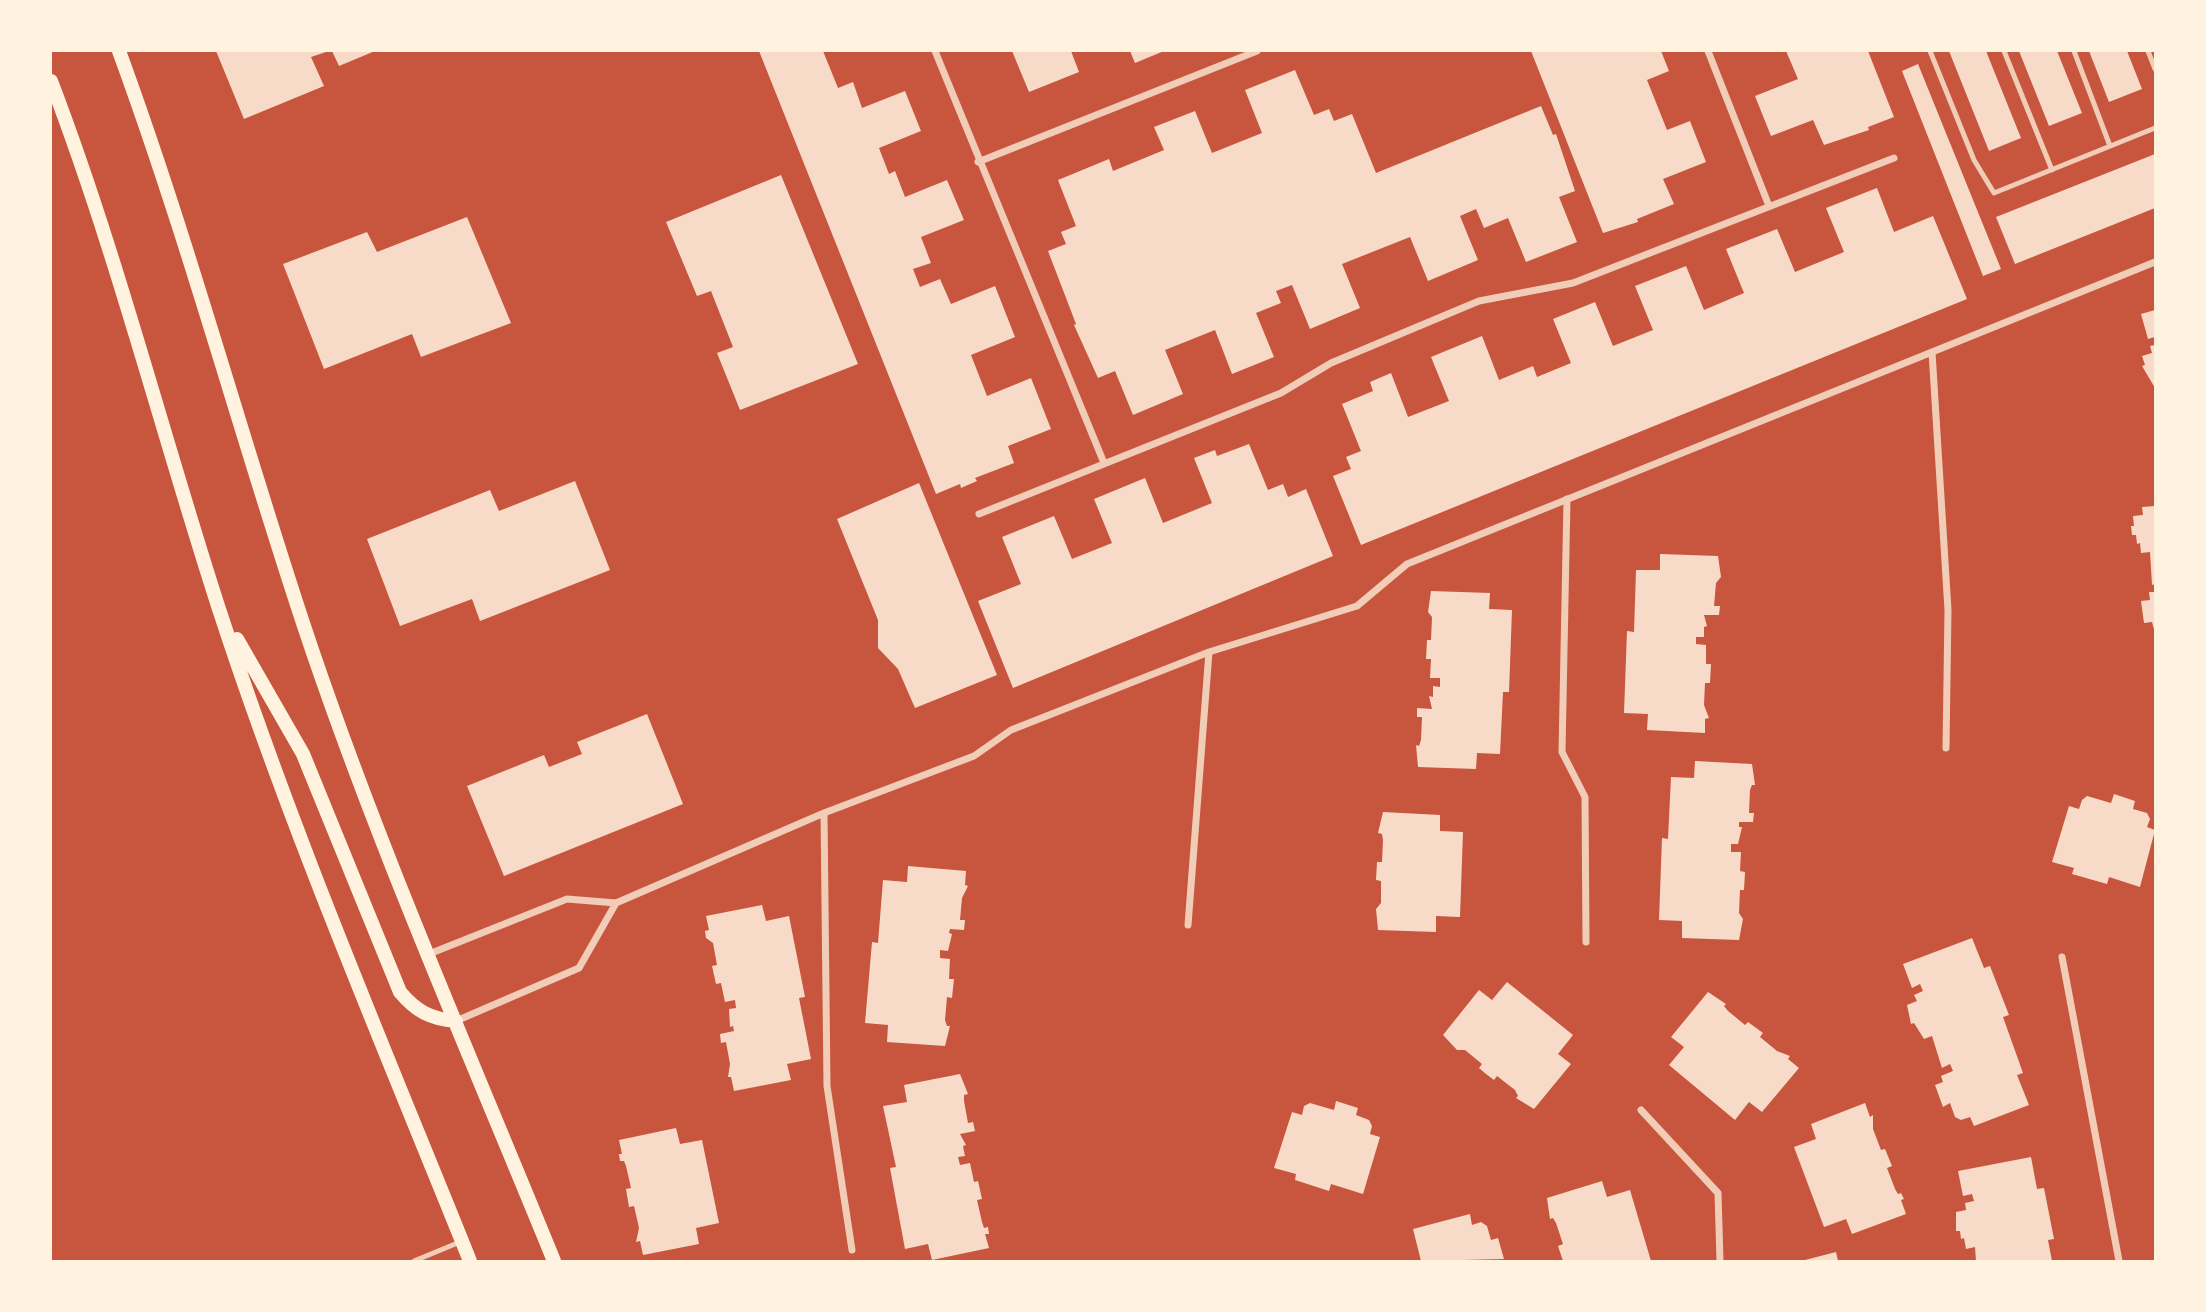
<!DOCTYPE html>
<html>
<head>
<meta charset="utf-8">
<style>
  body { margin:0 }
  #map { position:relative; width:2206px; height:1312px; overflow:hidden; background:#c8553d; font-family:"PT Sans",sans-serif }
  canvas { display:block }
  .frame { position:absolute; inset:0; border:52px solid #fff3e0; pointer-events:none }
</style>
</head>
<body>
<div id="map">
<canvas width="2206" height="1312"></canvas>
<div class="frame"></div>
</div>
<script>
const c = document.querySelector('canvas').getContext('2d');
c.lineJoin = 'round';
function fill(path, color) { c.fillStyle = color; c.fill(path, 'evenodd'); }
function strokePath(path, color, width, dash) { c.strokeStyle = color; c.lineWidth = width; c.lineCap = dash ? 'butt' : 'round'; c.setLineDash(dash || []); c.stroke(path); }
const building = new Path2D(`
  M216 51H329L311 57 324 86 244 119Z
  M332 51H375L339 66Z
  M759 51H823L838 88 853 82 862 108 905 91 921 131 879 148 889 174 895 171 905 197 947 180 964 220 921 237 931 263 913 269 920 287 940 279 951 304 995 286 1015 337 971 355 987 396 1031 378 1051 429 1008 446 1014 463 975 478 977 481 961 488 960 484 936 494Z
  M1012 51H1071L1079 72 1029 92Z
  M1130 51H1164L1135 63Z
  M1531 51H1661L1669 71 1647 80 1667 130 1690 121 1706 162 1663 179 1674 204 1637 219 1638 222 1603 233Z
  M1786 51H1868L1894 117 1868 127 1869 130 1824 145 1813 120 1771 136 1755 96 1798 79Z
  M1949 51H1986L2021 138 1989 151Z
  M2019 51H2057L2082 113 2049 126Z
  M2089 51H2127L2142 89 2109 102Z
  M1918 64 2001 269 1983 276 1902 71Z
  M1295 70 1314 115 1329 109 1334 121 1352 114 1376 173 1541 106 1553 135 1556 134 1575 191 1559 197 1577 242 1526 262 1508 218 1484 228 1476 209 1460 216 1478 260 1428 281 1410 237 1342 264 1360 308 1310 329 1292 285 1276 291 1281 303 1256 313 1274 357 1232 374 1215 330 1165 350 1183 394 1133 415 1115 371 1098 378 1074 325 1076 324 1048 251 1066 244 1061 232 1076 226 1058 180 1109 159 1113 171 1164 150 1154 127 1195 111 1212 153 1262 133 1245 90Z
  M2155 154V208L2015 264 1996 217Z
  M781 175 858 364 740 410 717 353 733 347 711 291 697 296 666 222Z
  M1877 188 1894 232 1933 216 1967 299 1361 545 1333 476 1351 469 1346 457 1361 451 1342 404 1373 391 1370 382 1391 373 1408 417 1449 401 1431 357 1482 336 1499 380 1533 366 1537 377 1571 363 1553 319 1595 302 1613 346 1653 330 1635 286 1686 266 1704 310 1744 293 1726 249 1777 229 1795 272 1844 252 1826 208Z
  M467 217 511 323 421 357 412 334 324 369 283 264 367 232 377 252Z
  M2155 310V337L2148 339 2141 314Z
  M2155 345V388L2142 366 2145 365 2142 356 2152 353 2150 346Z
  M1249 444 1268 490 1283 484 1288 497 1306 489 1333 556 1013 688 978 601 1021 584 1002 537 1054 516 1072 559 1112 543 1094 499 1145 478 1163 523 1212 503 1194 458 1215 450 1217 456Z
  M575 481 610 570 480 621 472 599 400 626 367 539 490 490 499 511Z
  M919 483 997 675 915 708 898 669 878 648V620L837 519Z
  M2155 506V584L2152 585 2150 552 2141 553 2140 543 2137 544 2136 535H2132L2131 526H2134L2133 516 2143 515 2142 507Z
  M1660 554 1718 556 1721 577 1716 583 1714 606H1720L1719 615H1704L1707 626 1704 627V637H1696V644L1706 645V664H1711L1710 683H1705L1704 705 1709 718 1705 719V733L1647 730 1648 714 1624 713 1627 631 1634 632 1636 570H1660Z
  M1431 591 1490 593 1489 609 1512 610 1509 692H1503L1500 754 1477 753 1476 769 1418 767 1416 745 1419 746 1421 740 1422 717H1417V708L1432 709 1429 696 1433 697V686L1440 687V678H1430L1431 659H1426L1427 640H1431L1432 617 1428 612Z
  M2149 592H2155V633L2152 622 2144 623 2141 601 2150 600Z
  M647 714 683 804 504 876 467 786 544 755 549 767 582 754 577 742Z
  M1695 761 1752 764 1755 785H1752L1750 790 1749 813H1754L1753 822H1739V827H1742L1738 844H1731V852H1741L1740 871 1745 872 1744 890H1740L1739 913 1743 919 1739 940 1682 938V921L1659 920 1662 838 1668 839 1671 777 1694 778Z
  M2114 794 2135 801 2133 809 2147 813 2150 819 2147 827 2155 830 2140 887 2109 877 2107 884 2072 874 2074 868 2052 862 2069 806 2079 809 2082 800 2087 796 2111 803Z
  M1383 812 1440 815V831L1463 832 1460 917 1436 916V932L1378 930 1376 909 1381 903V881L1376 880 1377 862H1382L1383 840 1382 834 1378 833Z
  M908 866 966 871 965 885 968 886 962 898 960 920H965L964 930 950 929 949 933 952 934 948 951 940 950V958L950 959 949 979H954L952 998 947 997 945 1020 947 1026H950L945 1046 887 1042 888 1025 865 1023 872 942 878 943 883 880 907 882Z
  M762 905 766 921 789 916 805 997 799 998 811 1059 787 1064 791 1080 734 1091 731 1077H728L730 1064 726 1042 721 1043 720 1034 734 1031 733 1026 730 1027 729 1009 736 1008 735 1000 725 1002 721 983 716 984 712 966 717 965 713 943 706 938 705 931 709 930 706 916Z
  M1972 938 1984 968 1990 966 2009 1015 2003 1017 2023 1073 2017 1075 2029 1105 1974 1126 1970 1117 1961 1120 1955 1117 1950 1103 1943 1107 1935 1085 1943 1082 1941 1076 1953 1071 1950 1064 1942 1068 1932 1036 1924 1039 1914 1023 1911 1024 1907 1005 1917 1001 1914 995 1923 991 1920 984 1912 988 1903 964Z
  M1507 982 1573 1035 1558 1054 1571 1064 1534 1109 1516 1098 1518 1096 1515 1090 1497 1076 1494 1080 1486 1074 1479 1068 1482 1064 1465 1050H1457L1443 1035 1479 990 1492 1000Z
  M1708 992 1726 1004 1724 1006 1728 1011 1745 1025 1748 1022 1763 1033 1760 1037 1777 1051 1790 1056 1788 1059 1799 1068 1762 1112 1749 1102 1735 1120 1669 1065 1684 1047 1671 1037Z
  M960 1074 968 1094 964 1095V1101L968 1123 973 1122 975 1131 960 1134 966 1145 963 1146 965 1156 958 1157 960 1165 970 1163 974 1182 978 1181 982 1199 977 1200 982 1222 984 1228 988 1227 989 1234H985L989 1248 932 1260 928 1244 905 1249 890 1168 896 1167 883 1106 907 1102 904 1085Z
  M1336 1101 1358 1108 1356 1115 1369 1120 1372 1126 1370 1134 1380 1137 1363 1194 1331 1184 1329 1191 1295 1180 1296 1174 1274 1168 1292 1112 1302 1115 1304 1106 1310 1103 1334 1110Z
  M1865 1103 1870 1117 1873 1115V1129L1881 1150 1885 1149 1892 1166 1887 1168 1895 1189 1898 1194 1901 1193 1904 1199 1901 1200 1906 1214 1852 1234 1846 1219 1824 1227 1794 1147 1816 1139 1811 1124Z
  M676 1128 680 1144 702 1140 719 1223 696 1228 699 1244 643 1255 640 1241 636 1242 639 1228 634 1206 629 1207 626 1189 631 1188 626 1166 624 1161H620L619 1154H622L619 1140Z
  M2031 1157 2037 1189 2044 1188 2054 1239 2048 1240 2052 1261H1976L1975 1247 1966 1249 1964 1238 1961 1239 1960 1231H1956V1212L1966 1210 1965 1203 1974 1201 1972 1194 1963 1196 1958 1171Z
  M1602 1181 1607 1197 1630 1190 1651 1261H1563L1558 1246 1563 1244 1556 1223 1553 1218 1550 1219 1547 1198Z
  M1470 1214 1472 1225 1481 1222 1487 1226 1491 1240 1498 1238 1504 1259 1421 1261 1413 1229Z
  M1836 1252 1838 1261H1805V1260Z`);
const service = new Path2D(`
  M1930 51 1974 160 1994 193 2155 128
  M2004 51 2052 170
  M2074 51 2110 146
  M2148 51 2155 69
  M414 1261 460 1242`);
const minor = new Path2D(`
  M935 51 1104 463
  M1708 51 1769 206
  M978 162 1257 51
  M1932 352 1948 610 1946 748
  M1567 499 1562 752 1585 797 1586 942
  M979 514 1281 393 1331 363 1479 301 1573 283 1894 158
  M824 813 827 1086 852 1250
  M1188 925 1209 652
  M429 954 567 899 616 903 824 813 974 756 1011 730 1209 652 1357 606 1407 564 2155 262
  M2062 957 2119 1261
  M456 1021 579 968 616 903
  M1641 1110 1718 1193 1720 1261`);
const secondary = new Path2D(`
  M119 51C188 239 240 433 303 623 375 840 468 1050 554 1261
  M51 81C117 254 162 433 219 609 291 830 383 1045 470 1261
  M237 639 303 754 400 992C416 1011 430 1019 456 1021`);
fill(building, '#f7dbc8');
strokePath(service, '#f1ccb7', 5);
strokePath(minor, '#f1ccb7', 7);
strokePath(secondary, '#fff3e0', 14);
</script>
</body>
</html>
